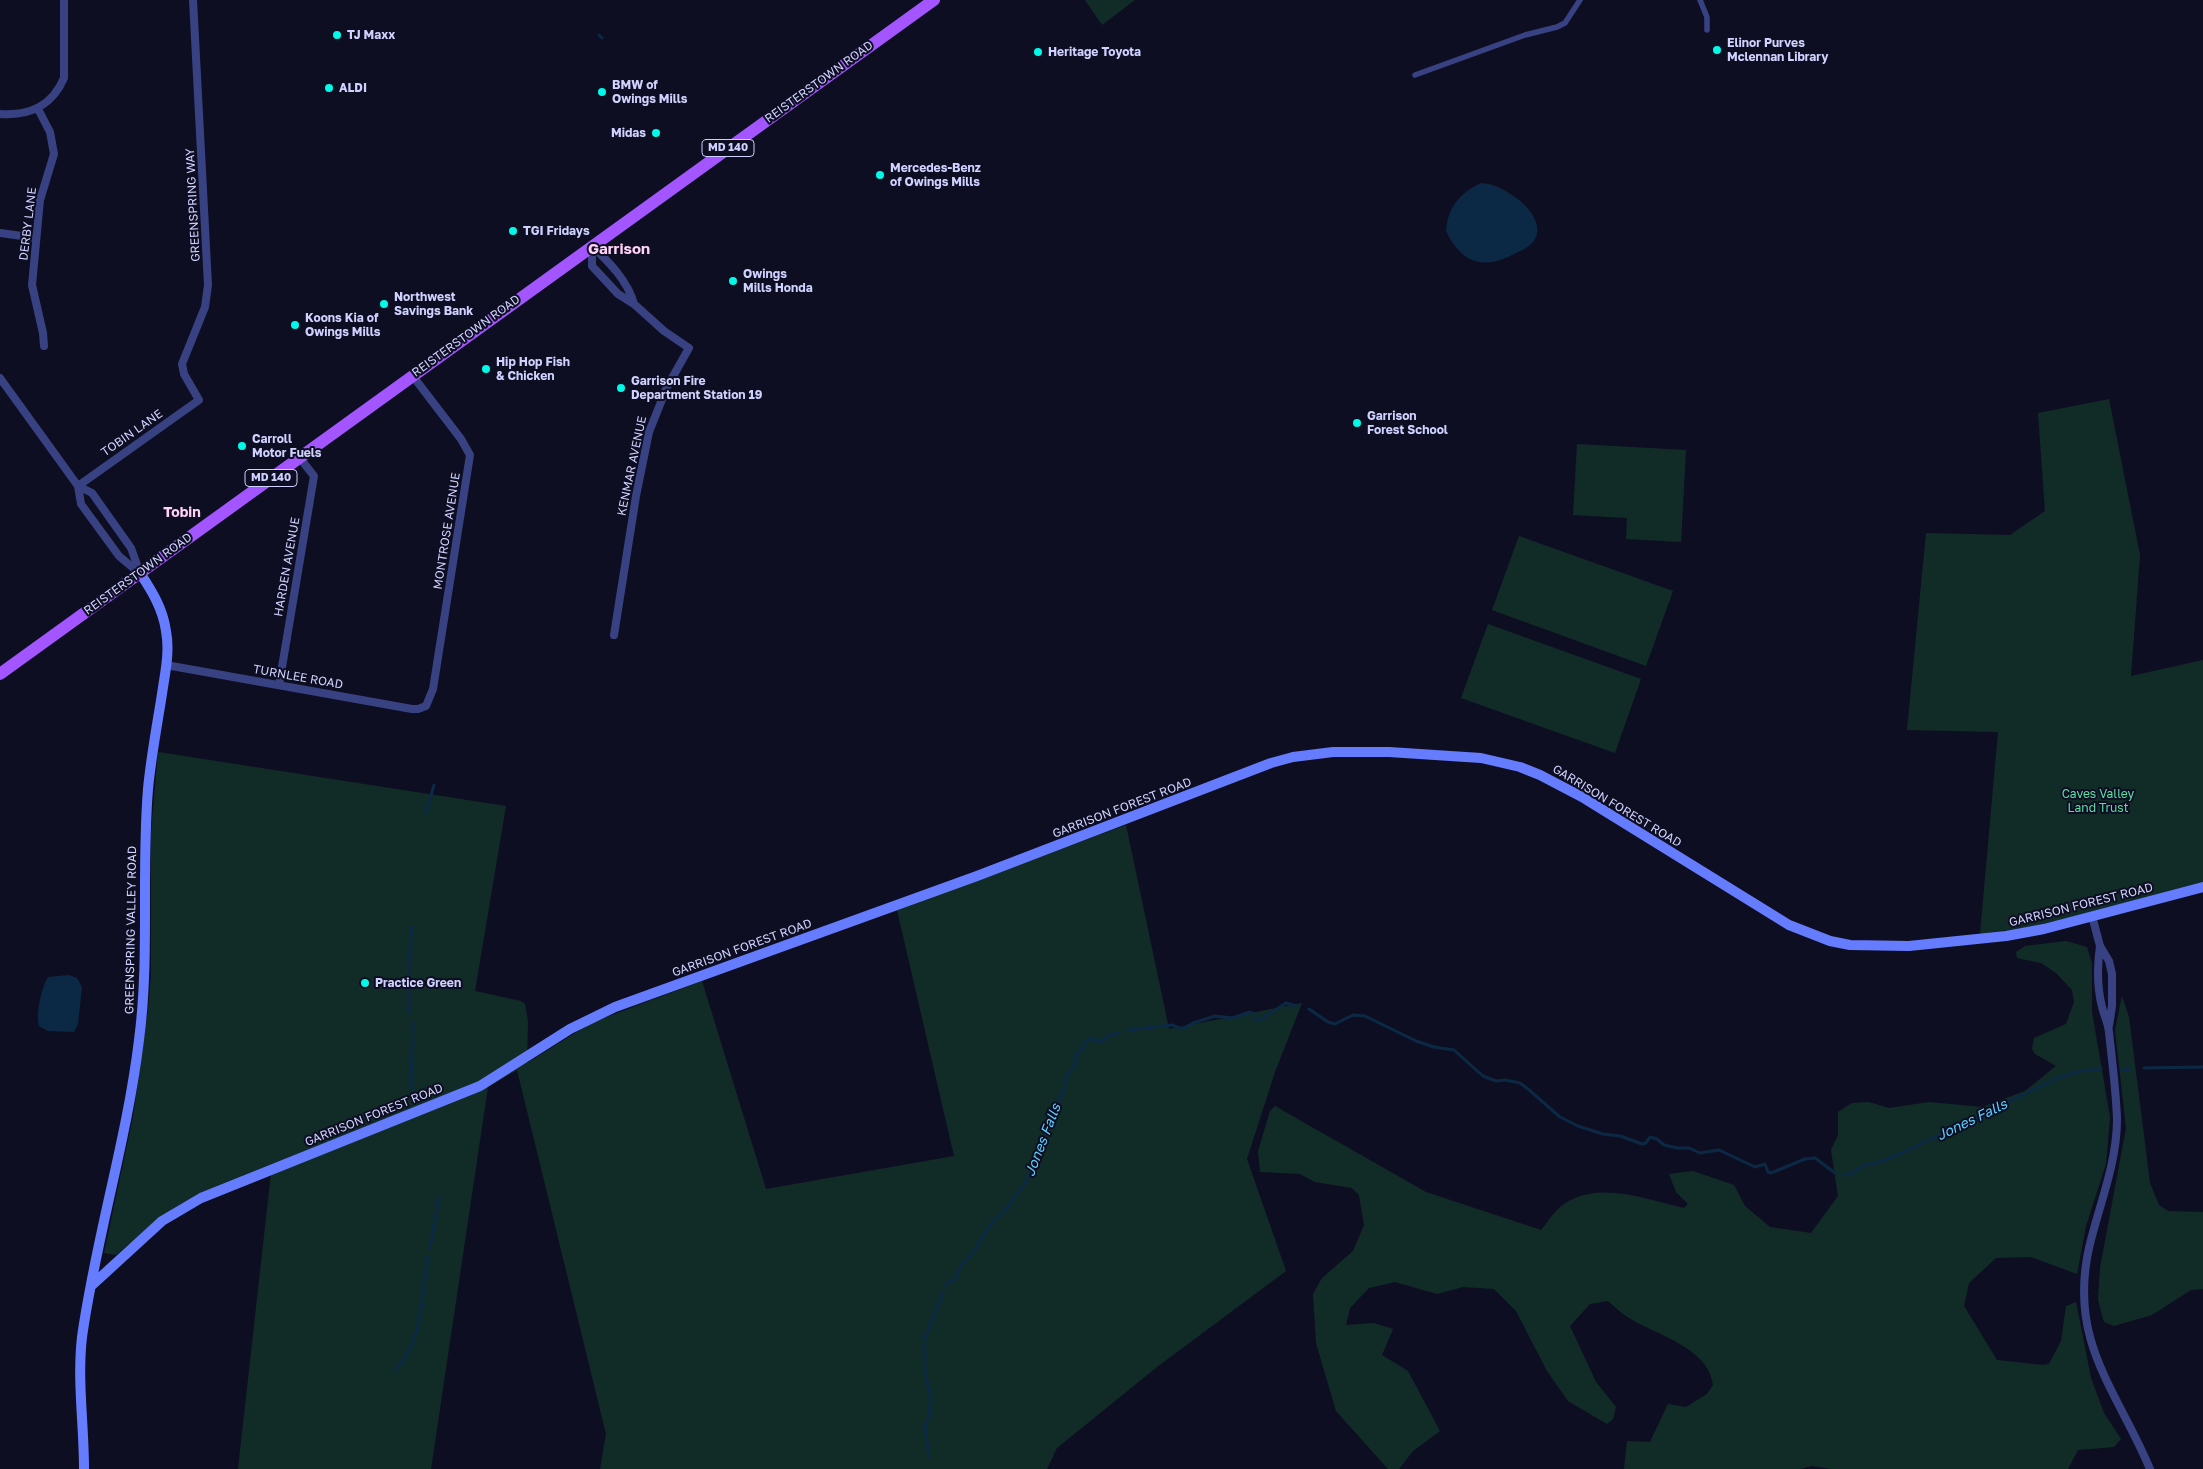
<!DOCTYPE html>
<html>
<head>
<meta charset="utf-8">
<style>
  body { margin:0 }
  canvas { display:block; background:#0e0e22 }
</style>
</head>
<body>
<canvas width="2203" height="1469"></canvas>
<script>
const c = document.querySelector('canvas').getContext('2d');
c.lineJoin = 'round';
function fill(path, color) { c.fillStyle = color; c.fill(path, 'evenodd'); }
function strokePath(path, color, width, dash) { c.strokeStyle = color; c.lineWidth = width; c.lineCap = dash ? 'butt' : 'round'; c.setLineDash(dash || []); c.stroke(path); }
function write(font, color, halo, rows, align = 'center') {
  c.font = font + ' "Golos Text",sans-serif'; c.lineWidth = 4; c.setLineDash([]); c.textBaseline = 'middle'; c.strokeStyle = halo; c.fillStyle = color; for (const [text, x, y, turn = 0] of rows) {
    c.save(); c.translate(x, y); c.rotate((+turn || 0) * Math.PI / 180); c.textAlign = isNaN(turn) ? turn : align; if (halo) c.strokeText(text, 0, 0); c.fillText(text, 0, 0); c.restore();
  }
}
const green = new Path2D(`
  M1085 0H1135L1102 25Z
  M2109 399 2140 555 2131 676 2203 660V882L2043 925 1980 934 1998 732 1907 730 1926 533 2010 535 2045 511 2038 413Z
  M1577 444 1686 450 1681 542 1626 539 1627 518 1573 515Z
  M1519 536 1673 591 1646 666 1492 610Z
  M1488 624 1641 679 1615 753 1461 698Z
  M158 752 506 806 475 991 521 1001 525 1004 528 1021 527 1063 591 1023 702 981 766 1189 954 1156 897 910 1126 825 1169 1029 1302 1003 1275 1072 1247 1159 1286 1271 1157 1367 1057 1448 1047 1469H600L606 1434 517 1070 488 1087 431 1469H238L272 1164 201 1193 178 1206 160 1218 116 1255 104 1253 133 1117 148 1010 151 974V832Z
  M2066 941 2087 947 2092 963V1012L2110 1117 2106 1164 2086 1226 2077 1274 2031 1257 1996 1258 1969 1283 1964 1306 1997 1360 2043 1365 2049 1364 2061 1341 2066 1306 2076 1302 2091 1378 2104 1413 2121 1439 2114 1447 2078 1450 2068 1469H1831L1812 1466 1800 1469H1624L1627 1441 1650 1442 1668 1404 1686 1407 1707 1394 1713 1385C1709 1348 1657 1335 1629 1318 1622 1314 1615 1307 1608 1301L1590 1304 1570 1326 1596 1382 1616 1407 1613 1419 1607 1424 1568 1401 1547 1371 1516 1311 1494 1289 1463 1287 1437 1294 1395 1282 1369 1288 1350 1308 1346 1325 1374 1323 1393 1329 1382 1355 1408 1371 1440 1431 1413 1451 1399 1469H1388L1336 1411 1316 1343 1313 1294 1322 1278 1353 1251 1364 1225 1359 1195 1352 1188 1315 1182 1300 1174 1260 1172 1258 1151 1270 1111 1275 1106 1426 1192 1541 1230C1548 1222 1555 1210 1564 1204 1601 1180 1646 1200 1684 1208L1688 1204 1676 1192 1669 1174 1693 1171 1734 1185 1745 1206 1770 1227 1811 1233 1838 1196 1831 1150 1838 1135V1112L1852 1103 1869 1102 1889 1108 1929 1102 1982 1107 2025 1091 2056 1066 2035 1054 2032 1049 2034 1038 2066 1024 2074 1002 2072 990 2056 973 2041 963 2017 958 2016 952 2025 946Z
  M2122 996 2129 1017 2150 1183 2159 1205 2168 1211 2203 1212V1289L2191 1290 2152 1315 2114 1326 2104 1322 2098 1300 2100 1268 2126 1128 2115 1030Z`);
const water = new Path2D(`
  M1481 183C1496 184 1507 191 1519 200 1530 208 1545 228 1533 242 1528 248 1520 251 1514 254 1482 271 1461 262 1446 231 1448 207 1460 193 1481 183Z
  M69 975 77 978 82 987 78 1024 74 1032 48 1031 39 1026C36 1013 41 989 48 977Z`);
const stream = new Path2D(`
  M599 35 602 38
  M426 813 434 785
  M1309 1009 1328 1022 1335 1024 1353 1015 1365 1016 1416 1041 1434 1047 1454 1050 1483 1076 1496 1081 1505 1080 1520 1083 1528 1089 1560 1117 1578 1126 1603 1134 1620 1136 1642 1144 1646 1143 1650 1137 1657 1139 1664 1145 1677 1148H1689L1700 1153 1719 1150 1755 1167 1765 1164 1768 1172 1771 1173 1805 1159 1815 1158 1835 1173
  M409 1012V961L412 927
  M413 1022 411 1085 416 1102
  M1129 1030 1172 1025 1182 1029 1193 1023 1215 1016 1232 1018 1250 1012 1254 1014 1255 1019 1258 1021 1286 1003 1296 1006
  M2144 1068 2203 1067
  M2122 1070 2131 1069
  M1843 1175 1853 1173 1865 1165 1880 1162 1904 1152 2058 1078 2080 1071 2101 1069
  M430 1249 439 1196
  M946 1286 948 1282 955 1279 961 1265 972 1254 991 1224 1007 1208 1026 1182 1055 1108 1064 1089 1066 1077 1075 1064 1076 1055 1083 1048 1085 1041 1093 1039 1100 1042 1108 1036 1120 1032
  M394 1371C424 1343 421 1294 428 1256
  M929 1457 925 1427 929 1417 931 1397 925 1372 924 1348 925 1338 943 1292`);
const pedestrian = new Path2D(`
  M1700 0 1707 17V30
  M1415 75 1525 35 1557 27 1565 23 1580 0`);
const minor = new Path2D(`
  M38 109 50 132 54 154 40 200 32 285 43 333 44 346
  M0 114C30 116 52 106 64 78V0
  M0 233 36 238
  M592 246V266L618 294 634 304 664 331 689 348 667 387 649 432 636 496 614 635
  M592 246C609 262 628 281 634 304
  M0 378 78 486 92 493 131 548 140 573
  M78 486 199 400 184 374 182 364 205 307 208 285 193 0
  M78 486 81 504 119 556 138 572
  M166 665 412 709H418L426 706 433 689 470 455 461 439 412 375
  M279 685 314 476 299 457
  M2092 916 2100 946 2109 961 2112 974V1006L2109 1026
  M2100 946C2097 967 2097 987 2102 1007 2104 1015 2108 1023 2109 1032 2112 1061 2116 1090 2117 1119 2117 1164 2099 1205 2089 1248 2068 1342 2117 1390 2150 1469`);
const secondary = new Path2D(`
  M91 1286 162 1221 201 1198 480 1086 570 1029 615 1007 977 876 1271 763 1293 757 1333 752H1389L1481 758 1520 767 1540 775 1582 797 1789 925 1830 941 1850 945 1909 946 2006 936 2044 929 2203 887
  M84 1469C84 1424 77 1381 82 1337 96 1237 127 1140 139 1040 150 957 141 873 148 789 151 757 157 726 162 694 165 673 170 652 166 631 163 609 152 591 140 573`);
const primary = new Path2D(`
  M0 674 934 0`);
const markers = [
  [337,35,5,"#00fae9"],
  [1717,50,5,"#00fae9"],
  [1038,52,5,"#00fae9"],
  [329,88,5,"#00fae9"],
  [602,92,5,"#00fae9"],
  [656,133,5,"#00fae9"],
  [880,175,5,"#00fae9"],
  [513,231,5,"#00fae9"],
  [733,281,5,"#00fae9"],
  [384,304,5,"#00fae9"],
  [295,325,5,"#00fae9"],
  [486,369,5,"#00fae9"],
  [621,388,5,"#00fae9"],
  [1357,423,5,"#00fae9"],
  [242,446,5,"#00fae9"],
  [365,983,5,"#00fae9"]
];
const shields = [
  [728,148,52],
  [271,478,52]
];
const shieldNames = [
  ["MD 140",728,148],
  ["MD 140",271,478]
];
const poiNames = [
  ["TJ Maxx",347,35],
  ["Elinor Purves",1727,43],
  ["Mclennan Library",1727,57],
  ["Heritage Toyota",1048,52],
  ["BMW of",612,85],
  ["Owings Mills",612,99],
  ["ALDI",339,88],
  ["Midas",646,133,"right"],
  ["Mercedes-Benz",890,168],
  ["of Owings Mills",890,182],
  ["TGI Fridays",523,231],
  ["Owings",743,274],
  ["Mills Honda",743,288],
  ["Northwest",394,297],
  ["Savings Bank",394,311],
  ["Koons Kia of",305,318],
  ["Owings Mills",305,332],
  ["Hip Hop Fish",496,362],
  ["& Chicken",496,376],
  ["Garrison Fire",631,381],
  ["Department Station 19",631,395],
  ["Garrison",1367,416],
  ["Forest School",1367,430],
  ["Carroll",252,439],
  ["Motor Fuels",252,453],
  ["Practice Green",375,983]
];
const streetNames = [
  ["REISTERSTOWN ROAD",819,82,-36],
  ["GREENSPRING WAY",193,205,-93],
  ["DERBY LANE",28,224,-83],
  ["REISTERSTOWN ROAD",466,336,-36],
  ["TOBIN LANE",132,433,-35],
  ["KENMAR AVENUE",632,466,-78],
  ["MONTROSE AVENUE",447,531,-81],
  ["HARDEN AVENUE",287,567,-80],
  ["REISTERSTOWN ROAD",138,574,-36],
  ["TURNLEE ROAD",298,677,10],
  ["GARRISON FOREST ROAD",1617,806,31],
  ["GARRISON FOREST ROAD",1122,808,-21],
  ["GARRISON FOREST ROAD",2081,905,-14],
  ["GREENSPRING VALLEY ROAD",131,930,-89],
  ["GARRISON FOREST ROAD",742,948,-20],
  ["GARRISON FOREST ROAD",374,1115,-22]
];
const parkNames = [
  ["Caves Valley",2098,794],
  ["Land Trust",2098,808]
];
const neighbourhoodNames = [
  ["Tobin",182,513]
];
const waterNames = [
  ["Jones Falls",1972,1120,-26],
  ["Jones Falls",1043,1140,-69]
];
const quarterNames = [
  ["Garrison",619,249]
];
fill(green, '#112c27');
fill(water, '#0b2944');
strokePath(stream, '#0b2944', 3);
strokePath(pedestrian, '#384282', 5.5);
strokePath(minor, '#384282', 8);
strokePath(secondary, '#667cff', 10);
strokePath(primary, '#a356ff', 12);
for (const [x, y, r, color] of markers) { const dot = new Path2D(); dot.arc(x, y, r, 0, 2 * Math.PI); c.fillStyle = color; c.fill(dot); strokePath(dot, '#0e0e22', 2); }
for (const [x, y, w] of shields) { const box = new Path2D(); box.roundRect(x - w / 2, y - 8.5, w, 17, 4); c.fillStyle = '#0e0e22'; c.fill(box); strokePath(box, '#cfd1ff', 1); }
write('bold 11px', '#cfd1ff', null, shieldNames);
write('bold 12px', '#cfd1ff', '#0e0e22', poiNames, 'left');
write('12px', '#cfd1ff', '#0e0e22', streetNames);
write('12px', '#5bdfa8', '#0e0e22', parkNames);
write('bold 14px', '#ffd1f6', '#0e0e22', neighbourhoodNames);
write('italic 14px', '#5dcfff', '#0e0e22', waterNames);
write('bold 15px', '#ffd1f6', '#0e0e22', quarterNames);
</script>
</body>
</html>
